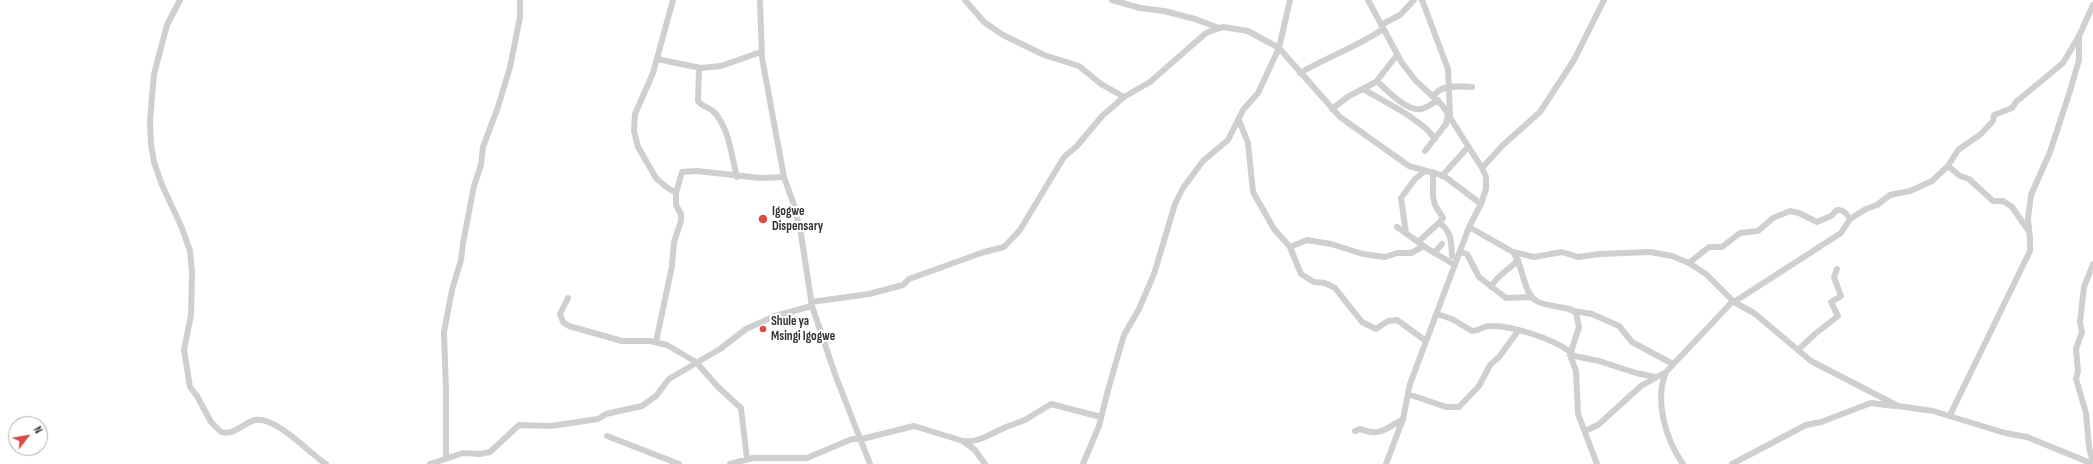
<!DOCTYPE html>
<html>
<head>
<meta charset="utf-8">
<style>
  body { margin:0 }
  #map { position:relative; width:2093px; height:464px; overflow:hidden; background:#fff; font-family:"Sofia Sans Condensed",sans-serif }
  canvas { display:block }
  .north { position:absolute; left:8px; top:416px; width:40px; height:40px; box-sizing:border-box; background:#fff; border:1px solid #adadad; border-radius:50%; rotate:59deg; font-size:11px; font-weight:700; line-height:16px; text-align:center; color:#323232 }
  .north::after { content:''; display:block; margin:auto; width:14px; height:18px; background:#d94b43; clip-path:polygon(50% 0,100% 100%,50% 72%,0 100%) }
</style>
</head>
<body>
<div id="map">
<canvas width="2093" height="464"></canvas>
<div class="north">N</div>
</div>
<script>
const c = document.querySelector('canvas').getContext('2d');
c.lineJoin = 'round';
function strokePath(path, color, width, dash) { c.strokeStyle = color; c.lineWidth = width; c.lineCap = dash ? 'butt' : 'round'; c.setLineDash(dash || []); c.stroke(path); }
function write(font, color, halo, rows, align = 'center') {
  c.font = font + ' "Sofia Sans Condensed",sans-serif'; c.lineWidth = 4; c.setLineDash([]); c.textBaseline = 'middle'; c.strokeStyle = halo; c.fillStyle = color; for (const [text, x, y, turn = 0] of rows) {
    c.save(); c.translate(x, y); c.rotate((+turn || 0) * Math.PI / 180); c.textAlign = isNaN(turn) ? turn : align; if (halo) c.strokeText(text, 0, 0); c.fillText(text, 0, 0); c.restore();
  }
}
const minor = new Path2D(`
  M180 0 167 25 154 74 150 121 151 144 154 162 162 185 182 228 190 251 192 273 191 315 184 350 190 387 197 396 211 422 221 432C234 436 243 423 255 420 277 417 309 453 326 464
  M673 0 653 73 635 114 634 131 638 147 656 178 665 186 676 193
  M760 0 762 58 784 177 795 208 801 234 812 306 836 377 870 464
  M965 0 984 22 1003 35 1044 55 1079 66 1101 84 1124 97
  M1112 0 1140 8 1164 11 1195 19 1219 28
  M1368 0 1402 63 1416 81 1442 105 1482 168 1486 177V189L1481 204 1469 227 1410 384 1403 419 1386 464
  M1422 0 1448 69 1450 115
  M1381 25 1400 15 1414 0
  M657 59 701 68
  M1300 73C1327 57 1357 47 1383 29
  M1377 81C1386 90 1407 112 1421 109 1427 108 1433 103 1438 100
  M1363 89C1383 101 1423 120 1435 139
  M1434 96C1439 85 1462 86 1472 87
  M1332 109 1349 96 1376 82 1397 55
  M1239 120 1248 143 1253 192 1274 229 1290 247 1301 274 1314 282 1325 283 1335 288 1362 322 1376 329 1388 321 1397 320 1426 341
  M1425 151 1446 124 1448 114
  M1948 166 1960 176 1969 179 1993 201H2003L2012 207 2028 230
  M1482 168 1503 145 1540 112 1574 60 1604 0
  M1442 176 1468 147
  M737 177C731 155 730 131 715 113 710 107 702 107 698 101L699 70 701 68 721 66 761 52
  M1440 223C1452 233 1451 241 1452 256
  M1397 227 1428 249 1455 265
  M1469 227 1513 252C1523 264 1523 291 1535 300 1545 308 1570 305 1576 313L1579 327 1570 355 1576 371 1578 414 1597 464
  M1406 233 1401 198 1415 179 1425 171
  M1418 242 1441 221 1443 218C1440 212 1435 208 1434 201 1431 191 1435 182 1432 172
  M1290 247 1307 240 1331 244 1363 254 1385 257 1397 253H1411L1424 246
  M1461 252 1467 254 1479 277 1506 298 1532 297
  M1513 252 1534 257 1562 252 1578 257 1600 254 1650 252 1672 256 1689 263 1706 274 1734 302 1754 313 1811 361 1898 406 1933 411 2005 433 2027 437 2093 464
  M1434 253 1442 244
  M1689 263 1709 247H1722L1740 233 1758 231 1773 218 1790 211 1799 213 1817 222 1831 216 1837 210C1844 210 1846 213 1850 219
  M2093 264 2084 287 2080 322 2082 332 2076 349 2078 371 2076 379 2086 413 2089 447 2093 463
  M1491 287C1497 275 1509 270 1518 260
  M568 298 560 314 563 322 569 326 622 341H650L667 345 696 362 718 387 741 408 747 459
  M811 302 869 294 903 285 909 279 984 252 1004 247 1020 230 1064 157 1077 146 1102 116 1124 97 1150 82 1206 33 1223 27 1248 31 1279 48 1340 117 1409 166 1444 176 1481 204
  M1734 302 1841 233 1850 219 1866 209 1877 205 1890 195 1910 191 1932 181 1948 166 1958 150 1981 134 1993 121 1994 115 2012 108 2016 102 2063 63 2079 36
  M1574 311 1592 314 1619 326 1632 342 1673 364
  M1437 314 1452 319 1472 331C1479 331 1483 326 1490 326 1511 325 1554 339 1570 352
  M656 342 672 266 674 242 681 221V214L676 205V193L682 172 697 171 761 178 784 177
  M1798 350 1815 334 1838 316 1831 302 1841 296 1834 277 1837 269
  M1570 355 1599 361 1636 373 1655 377
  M1408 394 1446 407H1459L1479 386 1490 365 1499 357 1518 331
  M1950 415 2030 251V239L2028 219 2031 195 2050 152 2070 91 2079 60V36L2093 5
  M1355 431 1360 429C1379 437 1386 429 1403 419
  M1585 431 1598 425 1641 386 1666 372
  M607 436 679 464
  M964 441H973L983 438 1006 427 1025 420 1051 404 1101 417
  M446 458V391L444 332 452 290 461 260 463 243 474 186 481 165 483 147 498 107 510 67 520 17V0
  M430 464 463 453 480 454 490 452 519 425 551 426 598 419 606 414 642 406 656 396 669 379 720 349 746 329 775 316 812 306
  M730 464 753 458H807L852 439H862L914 426 963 441 975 450 985 464
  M1083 464 1099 426 1108 390 1124 335 1139 309 1154 274 1175 204 1183 188 1203 161 1228 140 1243 110 1258 93 1279 48 1290 0
  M1683 464C1666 440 1654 401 1666 372L1733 301
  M1732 464 1806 425 1821 422 1871 403 1894 406`);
const markers = [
  [763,219,5,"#d94b43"],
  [763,329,4,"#d94b43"]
];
const poiNames = [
  ["Igogwe",772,212],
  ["Dispensary",772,227],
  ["Shule ya",771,322],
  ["Msingi Igogwe",771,337]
];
strokePath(minor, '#cfcfcf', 6);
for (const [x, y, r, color] of markers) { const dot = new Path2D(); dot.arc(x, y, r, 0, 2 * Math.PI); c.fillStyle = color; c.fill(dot); strokePath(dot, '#fff', 1.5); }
write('bold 13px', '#323232', '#fff', poiNames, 'left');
</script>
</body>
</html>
